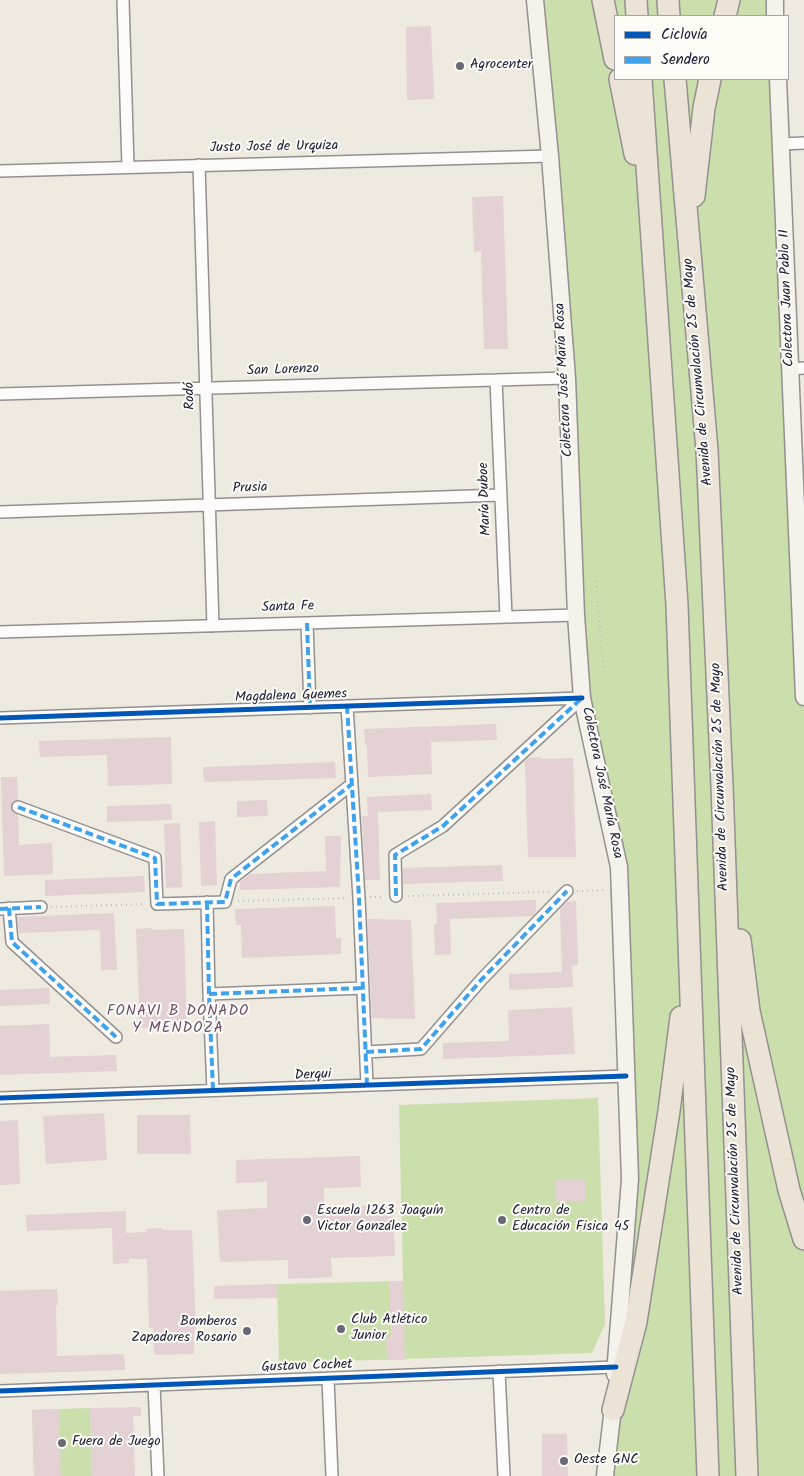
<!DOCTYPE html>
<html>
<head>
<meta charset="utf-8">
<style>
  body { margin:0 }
  #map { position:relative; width:804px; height:1476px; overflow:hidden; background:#efeadf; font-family:Kalam,sans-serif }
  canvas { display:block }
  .legend { position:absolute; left:614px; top:15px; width:175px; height:65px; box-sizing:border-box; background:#fdfcf7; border:1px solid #a5a5ac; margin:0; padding:6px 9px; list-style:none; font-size:15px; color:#22223b }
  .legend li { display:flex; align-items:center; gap:10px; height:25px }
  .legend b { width:25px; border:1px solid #a5a5ac }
</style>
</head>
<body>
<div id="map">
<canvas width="804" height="1476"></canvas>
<ul class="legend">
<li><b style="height:6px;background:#0057b8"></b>Ciclovía</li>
<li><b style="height:6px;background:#3ea2ec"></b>Sendero</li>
</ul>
</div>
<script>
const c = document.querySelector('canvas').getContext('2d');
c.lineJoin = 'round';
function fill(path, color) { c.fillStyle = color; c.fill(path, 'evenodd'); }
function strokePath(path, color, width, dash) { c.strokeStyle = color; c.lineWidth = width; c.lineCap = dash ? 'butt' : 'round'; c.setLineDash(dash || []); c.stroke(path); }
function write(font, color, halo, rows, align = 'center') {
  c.font = font + ' Kalam,sans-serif'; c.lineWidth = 4; c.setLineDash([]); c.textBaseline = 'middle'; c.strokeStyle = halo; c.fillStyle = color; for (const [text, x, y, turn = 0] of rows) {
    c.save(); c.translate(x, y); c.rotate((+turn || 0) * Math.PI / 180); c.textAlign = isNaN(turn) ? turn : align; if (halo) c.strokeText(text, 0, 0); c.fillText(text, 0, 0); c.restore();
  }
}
const green = new Path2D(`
  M535 0H775V16H615V79H778L804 697V1476H605L630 1179 619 867 582 698Z
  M598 1098 605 1324 592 1353 279 1363 277 1284 403 1281 399 1105Z
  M90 1408 92 1476H34L32 1410Z`);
const building = new Path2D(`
  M431 26 434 99 407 100 406 27Z
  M503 196 508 349H484L481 251 474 252 472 197Z
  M496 724 497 740 431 742 432 774 368 777 367 745H365L364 729Z
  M171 737 172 784 108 786 107 755 40 757 39 741Z
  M541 757V759L573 758 576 857H528L525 760 528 758Z
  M335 762 336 778 204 782 203 767Z
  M1 777H17L18 800 13 802 11 808 13 812 18 815 19 845 52 843 53 874 4 876Z
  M431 794 432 810 378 812 380 880H365L362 816H368L367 797Z
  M267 800 268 816 237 817V801Z
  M171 804 172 820 107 822V806Z
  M215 821 217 885 201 886 199 822Z
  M180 823 182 887 166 888 164 824Z
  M325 836H341L340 887 240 890V882L250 874 326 871Z
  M502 865 503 881 403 884V868Z
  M144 876 145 892 45 896V880Z
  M536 900V912L533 916 450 919 451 954 435 955 434 924H437L436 903Z
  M576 901 578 965 572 966 573 987 509 990V974L562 972 560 909 567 902Z
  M335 906 336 938H341V954L242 958 241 925H236L235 909Z
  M114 913 117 970H101L100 930 19 933 17 917Z
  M367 919 411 920 415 1019 372 1018Z
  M152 928V930L184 929 187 1028H171V1027L140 1028 136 929Z
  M49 988 50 1004 0 1006V990Z
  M572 1007 575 1054 443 1059V1043L509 1041 508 1010Z
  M49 1024 50 1057 116 1055 117 1071 0 1075V1026Z
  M104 1113 107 1160 46 1164 43 1116Z
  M137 1115H190L191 1154H137Z
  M18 1120 20 1184 0 1185V1121Z
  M360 1156 361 1187 324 1188V1207L393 1205 395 1256 331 1258 332 1277 288 1279V1260L220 1262 217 1210 267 1208V1182L236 1183V1160Z
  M585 1179 586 1201H556L555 1180Z
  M126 1211V1233L146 1232V1229L162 1228V1230H192L196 1329H194V1354L154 1355 153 1328H149L147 1259H129V1263L113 1264 112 1228 27 1231 26 1215Z
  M389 1281H403L405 1360H387L386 1338H391Z
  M277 1284 278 1298 214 1299V1286Z
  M57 1289 58 1305H56L57 1356 124 1354 125 1370 0 1374V1291Z
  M141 1407V1416H133L135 1476H92L90 1408Z
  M59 1409 61 1476H34L32 1410Z
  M542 1434H567L568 1476H542Z`);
const path = new Path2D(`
  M596 581 604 672
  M577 891 605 890
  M408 896 550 892
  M370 897H385
  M238 901 348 898
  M51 907 146 904`);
const street = new Path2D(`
  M123 0 128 167
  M781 144 804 143
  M199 165 213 626
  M0 171 550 156
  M791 369 804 368
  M496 380 506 617
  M0 394 567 378
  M0 512 501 495
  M307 623 310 708
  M0 632 576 615
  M347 706 359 898 367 1085
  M0 718 582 698
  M18 807 155 858 157 904 225 902 231 879 352 784
  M396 896 395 855 443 826 582 698
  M207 902 209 994 213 1090
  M9 908 12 942 116 1037
  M0 909 41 907
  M209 994 363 988
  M366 1052 421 1049 482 979 567 891
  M0 1098 626 1076
  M499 1371 504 1476
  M328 1378 332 1476
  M154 1385 158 1476
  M0 1391 616 1367`);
const secondary = new Path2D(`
  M535 0 550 156 567 378 576 615 582 698 619 867 630 1179 615 1374
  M775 0V16
  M778 79 804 697
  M605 1476 614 1399`);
const highway = new Path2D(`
  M603 0 615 59
  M636 0 637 16
  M668 0 669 16
  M725 16 729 0
  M620 79 635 154
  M641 79 677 605 708 1476
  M675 79 707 450 722 786 747 1476
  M694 196 704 108 710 79
  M740 940 749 1011 789 1190 804 1239
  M613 1410 636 1322 669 1111 681 1017`);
const quiet = new Path2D(`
  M307 623 310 708
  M347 706 359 898 367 1085
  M18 807 155 858 157 904 225 902 231 879 352 784
  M396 896 395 855 443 826 582 698
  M207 902 209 994 213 1090
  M9 908 12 942 116 1037
  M0 909 41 907
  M209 994 363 988
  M366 1052 421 1049 482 979 567 891`);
const cycleway = new Path2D(`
  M0 718 582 698
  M0 1098 626 1076
  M0 1391 616 1367`);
const markers = [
  [460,66,5,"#6a6874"],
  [307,1220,5,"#6a6874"],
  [502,1220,5,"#6a6874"],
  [341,1329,5,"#6a6874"],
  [247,1331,5,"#6a6874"],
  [62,1443,5,"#6a6874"],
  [564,1461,5,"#6a6874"]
];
const poiNames = [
  ["Agrocenter",470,66],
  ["Escuela 1263 Joaquín",317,1212],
  ["Victor González",317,1228],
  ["Centro de",512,1212],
  ["Educación Fisica 45",512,1228],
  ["Club Atlético",351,1321],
  ["Junior",351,1337],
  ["Bomberos",237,1323,"right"],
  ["Zapadores Rosario",237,1339,"right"],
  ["Fuera de Juego",72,1443],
  ["Oeste GNC",574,1461]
];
const streetNames = [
  ["Justo José de Urquiza",274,148,-1],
  ["Colectora Juan Pablo II",788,298,-92],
  ["San Lorenzo",283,371,-2],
  ["Avenida de Circunvalación 25 de Mayo",699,372,-95],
  ["Colectora José María Rosa",565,380,-93],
  ["Rodó",191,396,-92],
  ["Prusia",250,489,-2],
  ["María Duboe",486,499,-92],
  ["Santa Fe",288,608,-2],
  ["Magdalena Guemes",291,697,-2],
  ["Avenida de Circunvalación 25 de Mayo",721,777,-92],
  ["Colectora José María Rosa",601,783,78],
  ["Derqui",313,1076,-2],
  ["Avenida de Circunvalación 25 de Mayo",736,1181,-92],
  ["Gustavo Cochet",307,1367,-2]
];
const neighbourhoodNames = [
  ["FONAVI B DONADO",178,1012],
  ["Y MENDOZA",178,1029]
];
fill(green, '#cbdfac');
fill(building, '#e3d1d3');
strokePath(street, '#93908f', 14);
strokePath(secondary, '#93908f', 19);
strokePath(highway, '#93908f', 24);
strokePath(path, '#bebdbe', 2, [1, 4]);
strokePath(street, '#fdfcfa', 11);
strokePath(secondary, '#f5f2ec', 16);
strokePath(highway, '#eae3d6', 21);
strokePath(quiet, '#3ea2ec', 4, [8, 4]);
strokePath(cycleway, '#0057b8', 5);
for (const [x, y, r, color] of markers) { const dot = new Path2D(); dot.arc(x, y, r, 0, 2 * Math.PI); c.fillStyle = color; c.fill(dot); strokePath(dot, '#fdfcf7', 2); }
write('14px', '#22223b', '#fdfcf7', poiNames, 'left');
write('14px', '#22223b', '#fdfcf7', streetNames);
c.letterSpacing = '1px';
write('15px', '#6c4e6b', '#fdfcf7', neighbourhoodNames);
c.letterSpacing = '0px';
</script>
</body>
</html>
